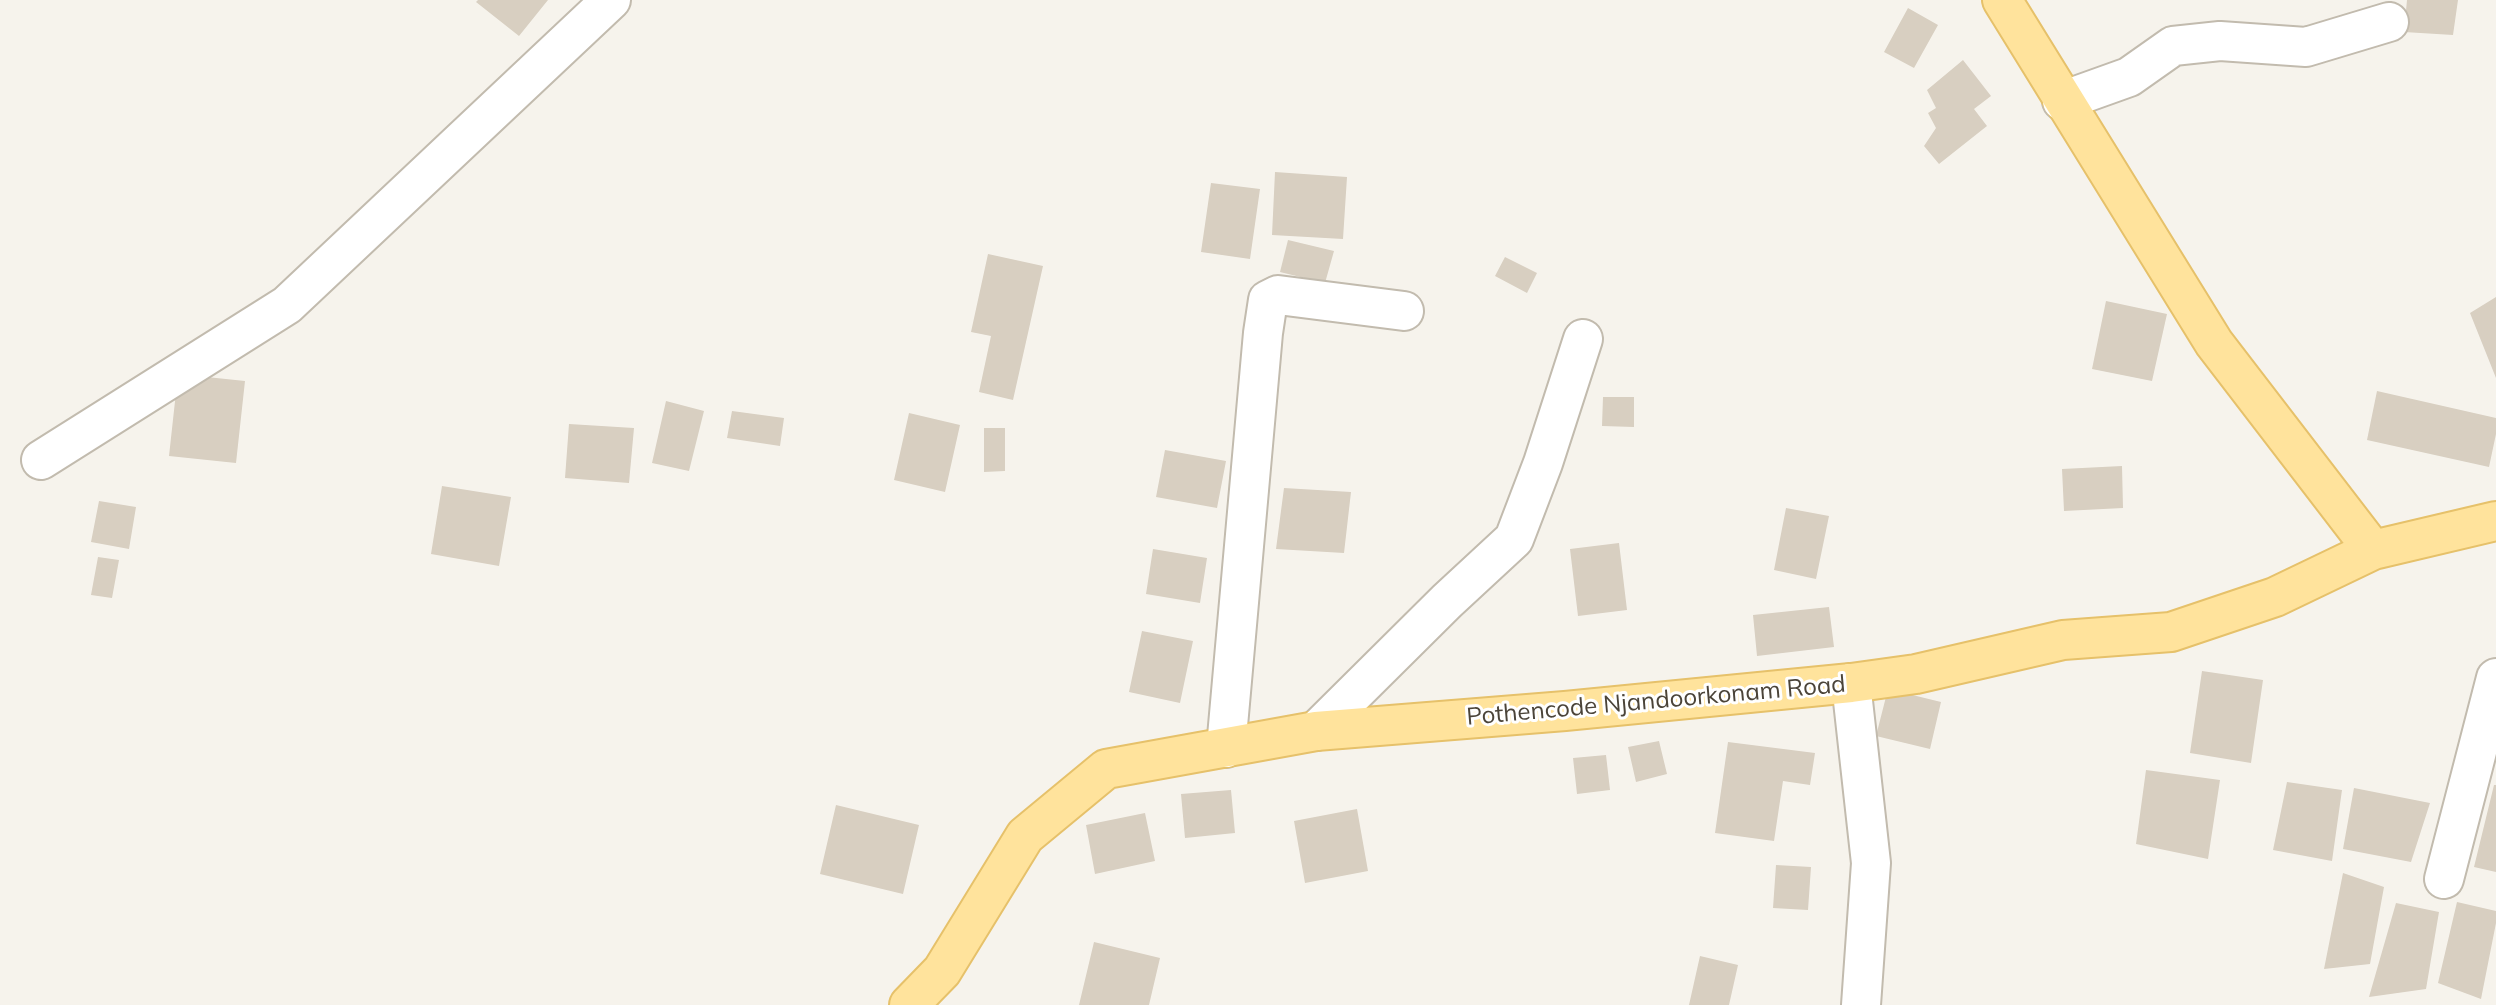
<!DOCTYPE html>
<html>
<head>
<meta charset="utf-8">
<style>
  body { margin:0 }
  canvas { display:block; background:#f6f3ec }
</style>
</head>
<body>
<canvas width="2496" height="1005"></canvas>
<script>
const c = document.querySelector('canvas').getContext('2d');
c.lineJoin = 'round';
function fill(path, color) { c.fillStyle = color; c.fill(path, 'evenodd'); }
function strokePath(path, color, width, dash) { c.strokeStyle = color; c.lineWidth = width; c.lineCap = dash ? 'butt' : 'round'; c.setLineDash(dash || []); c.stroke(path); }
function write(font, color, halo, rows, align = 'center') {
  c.font = font + ' Mulish,sans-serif'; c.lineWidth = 6; c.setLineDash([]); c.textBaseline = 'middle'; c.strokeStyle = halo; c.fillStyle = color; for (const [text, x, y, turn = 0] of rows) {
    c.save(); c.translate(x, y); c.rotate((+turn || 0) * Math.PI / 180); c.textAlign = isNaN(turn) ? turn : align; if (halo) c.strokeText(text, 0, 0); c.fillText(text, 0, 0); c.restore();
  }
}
const building = new Path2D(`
  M478 0H548L519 36 476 2Z
  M2407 0H2458L2453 35 2404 32Z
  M1908 8 1938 25 1914 68 1884 52Z
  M1963 60 1991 96 1974 109 1987 126 1939 164 1924 146 1936 128 1928 113 1936 108 1927 90Z
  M1275 172 1347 177 1343 239 1272 235Z
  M1211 183 1260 189 1250 259 1201 252Z
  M1288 240 1334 251 1325 283 1280 272Z
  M988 254 1043 266 1013 400 979 392 991 336 971 332Z
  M1505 257 1537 273 1527 293 1495 276Z
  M2496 297V378L2470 313Z
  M2106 301 2167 314 2152 381 2092 369Z
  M178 374 245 381 236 463 169 456Z
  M2377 391 2496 418V434L2489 467 2367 440Z
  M1603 397H1634V427L1602 426Z
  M666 401 704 411 689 471 652 463Z
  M732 411 784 418 780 446 727 438Z
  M909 413 960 425 945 492 894 480Z
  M569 424 634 428 629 483 565 478Z
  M984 428H1005V471L984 472Z
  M1165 450 1226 461 1217 508 1156 497Z
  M2122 466 2123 508 2064 511 2062 469Z
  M442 486 511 497 499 566 431 554Z
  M1284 488 1351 492 1344 553 1276 549Z
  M99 501 136 507 129 549 91 542Z
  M1786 508 1829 516 1816 579 1774 570Z
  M1619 543 1627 610 1578 616 1570 549Z
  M1153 549 1207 558 1200 603 1146 594Z
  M98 557 119 560 112 598 91 595Z
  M1829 607 1834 647 1757 656 1753 615Z
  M1142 631 1193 641 1180 703 1129 692Z
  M2202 671 2263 680 2251 763 2190 753Z
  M1888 689 1941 702 1930 749 1876 736Z
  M1659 741 1667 774 1636 782 1628 747Z
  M1728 742 1815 753 1810 785 1783 781 1774 841 1715 833Z
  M1606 755 1610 790 1577 794 1573 758Z
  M2146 770 2220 780 2208 859 2136 844Z
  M2287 782 2342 790 2332 861 2273 850Z
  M2494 785H2496V872L2474 867Z
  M2354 788 2430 803 2411 862 2343 849Z
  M1231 790 1235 833 1185 838 1181 794Z
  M836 805 919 825 903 894 820 874Z
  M1357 809 1368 871 1305 883 1294 821Z
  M1145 813 1155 861 1095 874 1086 825Z
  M1776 865 1811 867 1808 910 1773 908Z
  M2343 873 2384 887 2370 964 2324 969Z
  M2457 902 2496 911V923L2481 999 2438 983Z
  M2396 903 2439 912 2426 989 2369 997Z
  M1094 942 1160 958 1149 1005H1079Z
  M1700 956 1738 965 1729 1005H1689Z`);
const minor = new Path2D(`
  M2062 101 2129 77 2173 46 2220 41 2306 47 2389 22
  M41 460 287 305 611 0
  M1851 683 1871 863 1861 1005
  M1316 731 1447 601 1514 539 1543 463 1583 339
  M1226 748 1263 333 1268 300 1278 295 1404 311
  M2444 879 2496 678`);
const major = new Path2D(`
  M2002 0 2214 343 2373 550
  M909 1005 942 971 1025 836 1106 769 1316 731 1565 711 1851 683 1916 674 2063 640 2171 632 2275 597 2373 550 2496 521`);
const streetNames = [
  ["Pothencode Njandoorkonam Road",1656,701,-5]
];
fill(building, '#d8cfc1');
strokePath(minor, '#c2bbae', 42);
strokePath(major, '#e6c16a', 42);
strokePath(minor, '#fff', 38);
strokePath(major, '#ffe39c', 38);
write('24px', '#4b4439', '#fff', streetNames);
</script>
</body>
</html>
